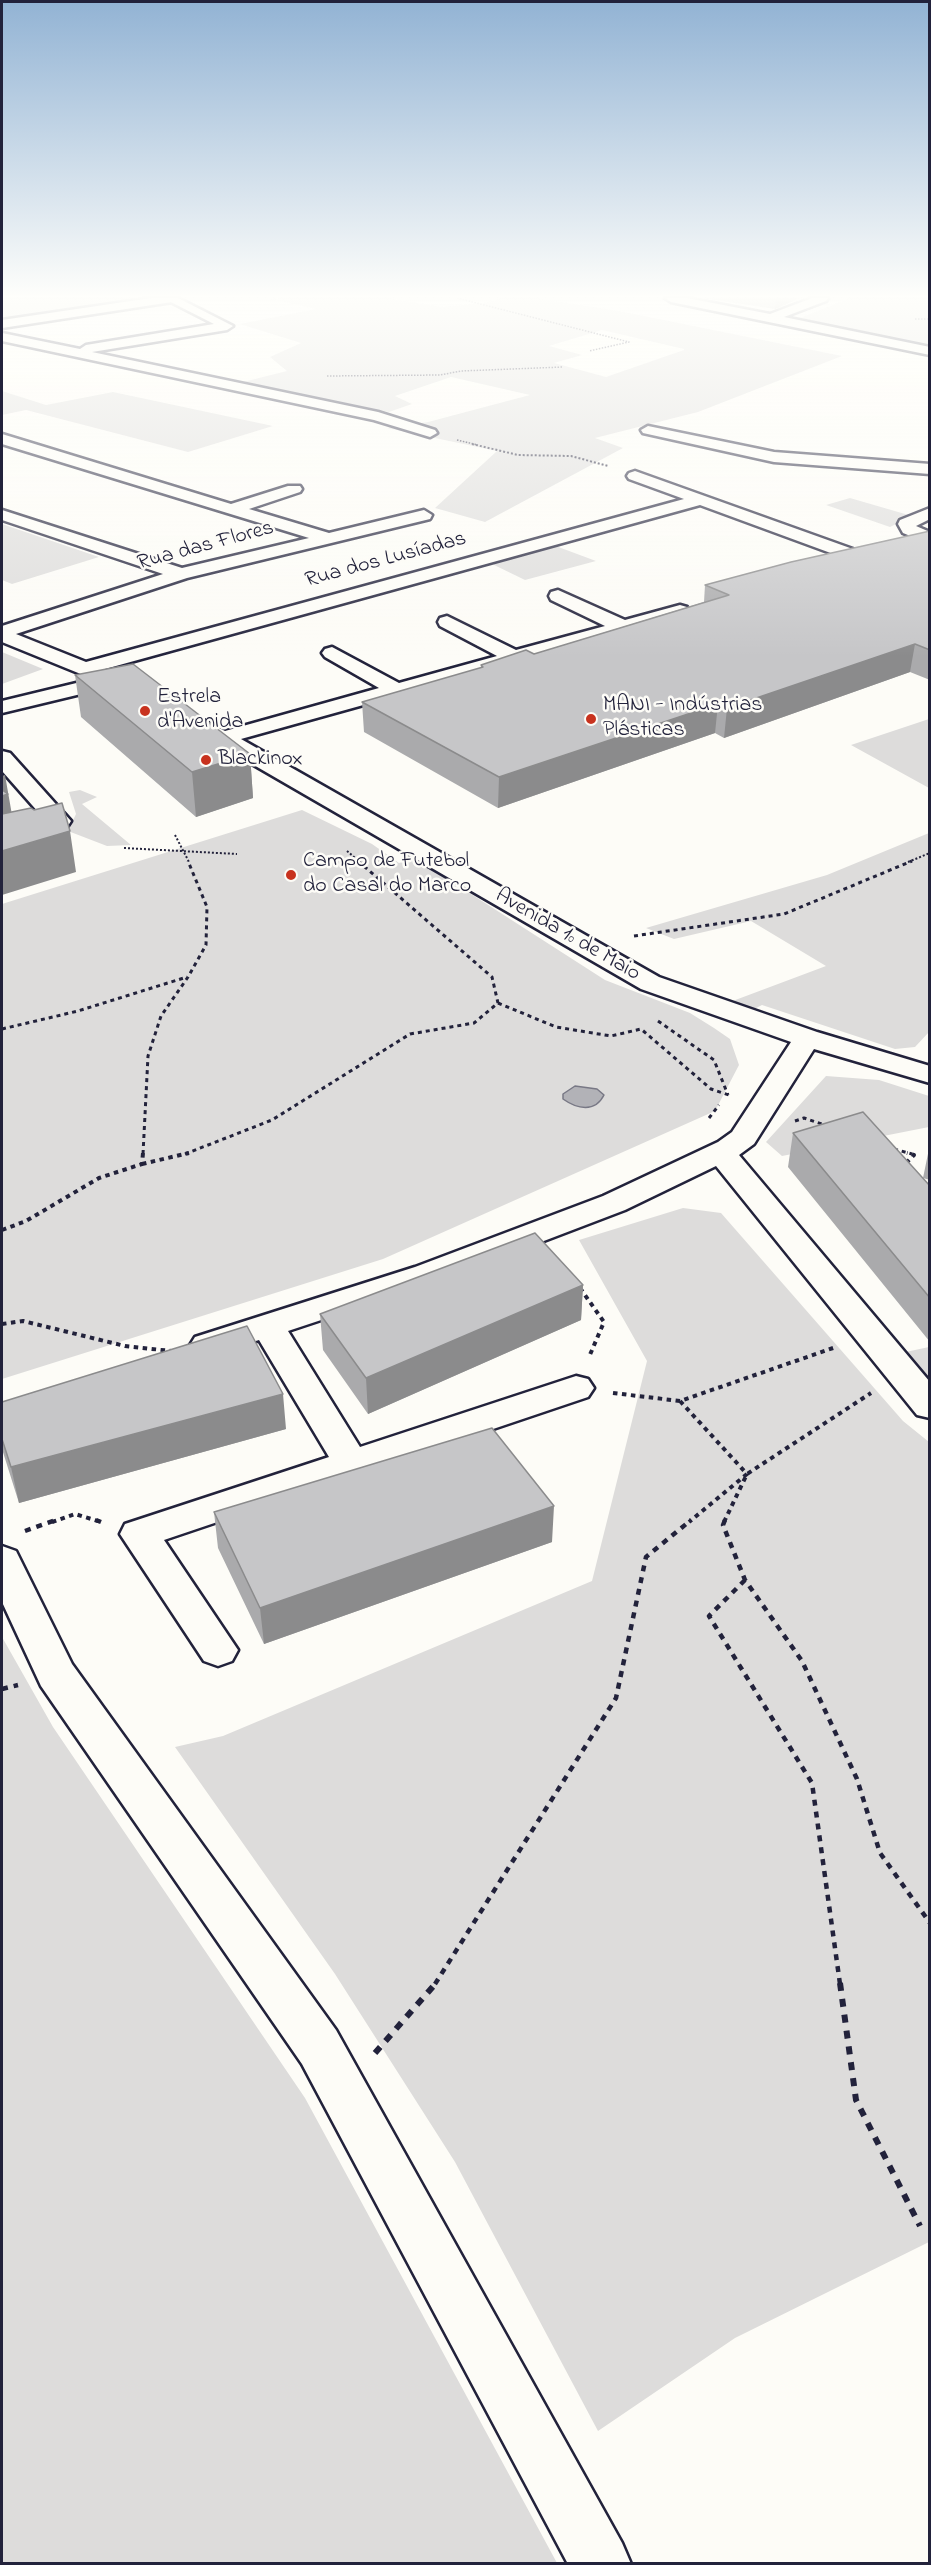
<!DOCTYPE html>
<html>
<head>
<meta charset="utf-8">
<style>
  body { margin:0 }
  #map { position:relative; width:931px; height:2565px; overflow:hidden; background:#fdfcf7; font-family:"Indie Flower",sans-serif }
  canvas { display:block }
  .frame { position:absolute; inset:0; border:3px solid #22223b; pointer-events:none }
</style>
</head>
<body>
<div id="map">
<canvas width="931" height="2565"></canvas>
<div class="frame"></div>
</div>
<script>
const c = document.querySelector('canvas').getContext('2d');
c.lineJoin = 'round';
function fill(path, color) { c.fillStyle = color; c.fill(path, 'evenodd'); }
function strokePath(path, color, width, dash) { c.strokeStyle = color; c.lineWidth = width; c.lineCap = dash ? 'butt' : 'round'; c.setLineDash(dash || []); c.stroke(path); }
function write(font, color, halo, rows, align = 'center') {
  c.font = font + ' "Indie Flower",sans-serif'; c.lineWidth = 5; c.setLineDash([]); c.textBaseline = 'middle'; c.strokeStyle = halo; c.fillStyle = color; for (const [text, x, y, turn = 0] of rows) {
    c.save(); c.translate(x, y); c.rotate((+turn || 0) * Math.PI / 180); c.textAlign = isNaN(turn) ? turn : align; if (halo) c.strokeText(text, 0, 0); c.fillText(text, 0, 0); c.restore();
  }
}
const green = new Path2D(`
  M2 298H153L2 320Z
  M280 298H387L442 307 484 303 503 298H535L619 311 842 356 698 412 595 438 623 448 485 522 435 508 497 451 387 428 428 422 530 395 451 377 395 396 412 404 389 412 243 382 287 371 270 357 301 343 240 324 316 309 271 299ZM602 330 684 349V350L606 377 554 363 582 355 549 346Z
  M850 298H929V345L800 318Z
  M2 391 46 405 113 392 273 426 188 452 26 410 2 415Z
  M850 498 912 516 890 527 826 505Z
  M2 524 99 557 12 584 2 580Z
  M553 545 596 561 525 580 490 563Z
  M2 652 43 669 2 684Z
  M929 719V788L851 745Z
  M80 790 97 797 82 804 131 845 107 846 68 831 76 814 69 792Z
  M302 810 372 844 399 863 415 858 605 980 690 1013 714 1028 730 1039 739 1065 715 1111 383 1259 2 1379V904Z
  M929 833V1032L915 1047 895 1049 762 1005 750 1011 730 1002 826 966 751 921 674 939 646 928 827 875Z
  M826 1076 879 1080 929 1096V1127L782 1156 766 1142Z
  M683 1208 721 1213 903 1421 929 1442V2242L735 2338 598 2431 455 2162 335 1974 175 1747 223 1736 592 1581 647 1361 579 1240Z
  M929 1347V1380L901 1353Z
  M2 1637 53 1727 305 2098 557 2563H2Z`);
const water = new Path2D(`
  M575 1086 597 1089 604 1095C595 1113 577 1109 563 1099V1094Z`);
const pathFar5 = new Path2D(`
  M457 298 629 342 589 351
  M915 319H930
  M327 376 440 375 461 371 563 367
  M457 440 478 445`);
const pathFar4 = new Path2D(`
  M472 444 518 455 571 456 608 466
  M175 835 189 862
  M124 848 237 854
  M347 851 360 862
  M908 862 930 853`);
const pathFar3 = new Path2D(`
  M634 936 784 914 912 861
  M498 1003 556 1027 611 1036 641 1029 711 1089 729 1095
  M658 1021 714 1060 728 1095
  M2 1029 78 1011 187 977
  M709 1118 719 1105
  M795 1121 804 1118 825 1125
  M894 1149 912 1154
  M143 1154 148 1056 161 1016 188 977 206 945 207 907 188 861
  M185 1154 272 1120 410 1034 474 1023 498 1003 492 977 358 861`);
const pathFar2 = new Path2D(`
  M906 1163 914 1155 907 1153
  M142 1164 189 1153
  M2 1230 26 1221 99 1178 142 1164 143 1153
  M580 1288 604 1322 589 1357
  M2 1324 23 1321 125 1346 171 1351
  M613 1393 680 1401 836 1347
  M680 1401 747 1474 689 1522
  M52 1522 75 1514 101 1522
  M724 1522 747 1474 871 1393`);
const pathFar1 = new Path2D(`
  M96 1520 101 1522
  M725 1520 723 1525 745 1580 802 1661 857 1779 880 1853 930 1923
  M25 1531 56 1520
  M745 1580 709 1616 812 1783 840 1984
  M2 1689 18 1685
  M435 1984 616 1698 646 1557 691 1520`);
const path = new Path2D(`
  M840 1983 856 2100 920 2226
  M375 2053 436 1983`);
const minor = new Path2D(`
  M163 298H178L233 326 227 330 92 352 378 412 435 430 437 433 430 437 374 420 2 341V333L80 349 86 345 214 324Z
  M665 298H687L770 314 812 298H828L826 301 784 317 930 347V355L671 302Z
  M648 426 774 452 930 464V474L774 462 643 433 641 430Z
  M2 434 231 504 288 486H300L302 489 300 492 249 509 329 533 424 510 432 515 430 519 187 578 16 634 86 662 684 499 629 479 627 476 629 473 635 471 878 558 881 562 878 566H866L700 505 105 669 139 686 142 690 139 694H125L110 687 2 713V701L93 679 2 642V626L163 574 2 520V510L182 568 309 538 2 444Z
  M930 508V519L916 526 930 532V544L903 533 898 524 900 520Z
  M558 590 625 620 680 605 687 607 689 611 687 615 241 739 659 977 817 1032 930 1066V1083L814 1049 754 1144 739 1155 930 1382V1418L917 1415 716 1166 625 1210 439 1281 288 1331 360 1447 576 1376 588 1379 594 1388 588 1397 164 1540 238 1650 232 1661 218 1666 204 1661 120 1534 125 1524 329 1457 259 1340 207 1356 195 1353 190 1345 195 1337 415 1267 603 1196 718 1142 732 1132 791 1042 641 989 195 731 191 727 195 723 202 721 209 723 225 731 379 688 325 657 322 653 325 649 332 647 399 683 497 656 440 626 438 622 440 618 447 616 516 650 605 626 551 600 549 596 551 592Z
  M2 751 10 753 71 821C57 847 28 849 2 855V841L34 832 47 822 2 771Z
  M2 1546 16 1551 72 1664 336 2030 622 2543 631 2564H568L302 2064 41 1686 2 1602Z`);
const major = new Path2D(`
  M151 298H178L172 302 2 328V320Z`);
const wall = new Path2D(`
  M702 298H800L775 309Z
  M930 531V680L910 672 724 738 715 733 498 808 364 732 362 702 481 668V665L534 654 704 602 705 585Z
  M75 675 250 754 253 798 196 817 81 717Z
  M793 1133 930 1186V1342L788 1167Z
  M930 1144V1180L923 1178Z
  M583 1285 581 1320 368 1414 323 1350 320 1314Z
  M2 1402 286 1429 19 1503 2 1449Z
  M214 1512 552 1542 264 1644 218 1548Z`);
const shadedWall = new Path2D(`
  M776 298H800L775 309Z
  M915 644 910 672 724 738 727 708Z
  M718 704 715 733 498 808 499 777Z
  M250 754 253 798 196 817 192 772Z
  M5 775 12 815 2 839V776Z
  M70 831 76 872 2 895V851Z
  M583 1285 581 1320 368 1414 366 1378Z
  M283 1394 286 1429 19 1503 11 1467Z
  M554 1506 552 1542 264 1644 260 1608Z`);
const building = new Path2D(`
  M930 531V650L915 644 727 708 718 704 499 777 362 702 483 667 481 665 526 650 534 654 729 595 705 585 791 562Z
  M133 664 250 754 192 772 75 675Z
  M2 790 8 794 2 796Z
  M62 803 70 831 2 851V814L31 808 34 810Z
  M863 1112 930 1186V1298L793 1133Z
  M535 1233 583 1285 366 1378 320 1314Z
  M247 1326 283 1394 11 1467 2 1439V1402Z
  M492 1428 554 1506 260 1608 214 1512Z`);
const markers = [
  [145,711,6,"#c8321e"],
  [591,719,6,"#c8321e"],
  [206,760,6,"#c8321e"],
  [291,875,6,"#c8321e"]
];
const farStreetnames = [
  ["Rua das Flores",206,547,-15],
  ["Rua dos Lusíadas",386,561,-15],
  ["Avenida 1º de Maio",567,936,30]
];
const farPoinames = [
  ["Estrela",157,698],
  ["d'Avenida",157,723],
  ["MANI - Indústrias",603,706],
  ["Plásticas",603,731],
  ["Blackinox",218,760],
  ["Campo de Futebol",303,862],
  ["do Casal do Marco",303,887]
];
fill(green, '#dddcdb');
fill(water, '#b2b2b7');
strokePath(water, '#787885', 1.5);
strokePath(minor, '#22223b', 5);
strokePath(major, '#22223b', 5);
strokePath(pathFar5, '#22223b', 1.5, [1.5, 1.5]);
strokePath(pathFar4, '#22223b', 2, [2, 2]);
strokePath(pathFar3, '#22223b', 3, [4, 4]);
strokePath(pathFar2, '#22223b', 4, [4.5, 4.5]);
strokePath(pathFar1, '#22223b', 4.5, [6, 6]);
strokePath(path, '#22223b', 6, [8, 8]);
fill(minor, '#fdfcf7');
fill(major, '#fdfcf7');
fill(wall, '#aaaaac');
fill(shadedWall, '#8b8b8c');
fill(building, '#c6c6c8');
strokePath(building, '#8b8b8c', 1.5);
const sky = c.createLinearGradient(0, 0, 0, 657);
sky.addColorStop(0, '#92b3d4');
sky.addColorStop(0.45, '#fefefb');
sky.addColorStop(1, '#fefefb00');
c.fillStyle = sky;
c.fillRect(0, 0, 931, 657);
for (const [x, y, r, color] of markers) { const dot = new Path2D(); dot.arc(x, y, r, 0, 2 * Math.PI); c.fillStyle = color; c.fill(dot); strokePath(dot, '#fdfcf7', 2); }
write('22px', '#22223b', '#fdfcf7', farStreetnames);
write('22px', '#22223b', '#fdfcf7', farPoinames, 'left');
</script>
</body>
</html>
